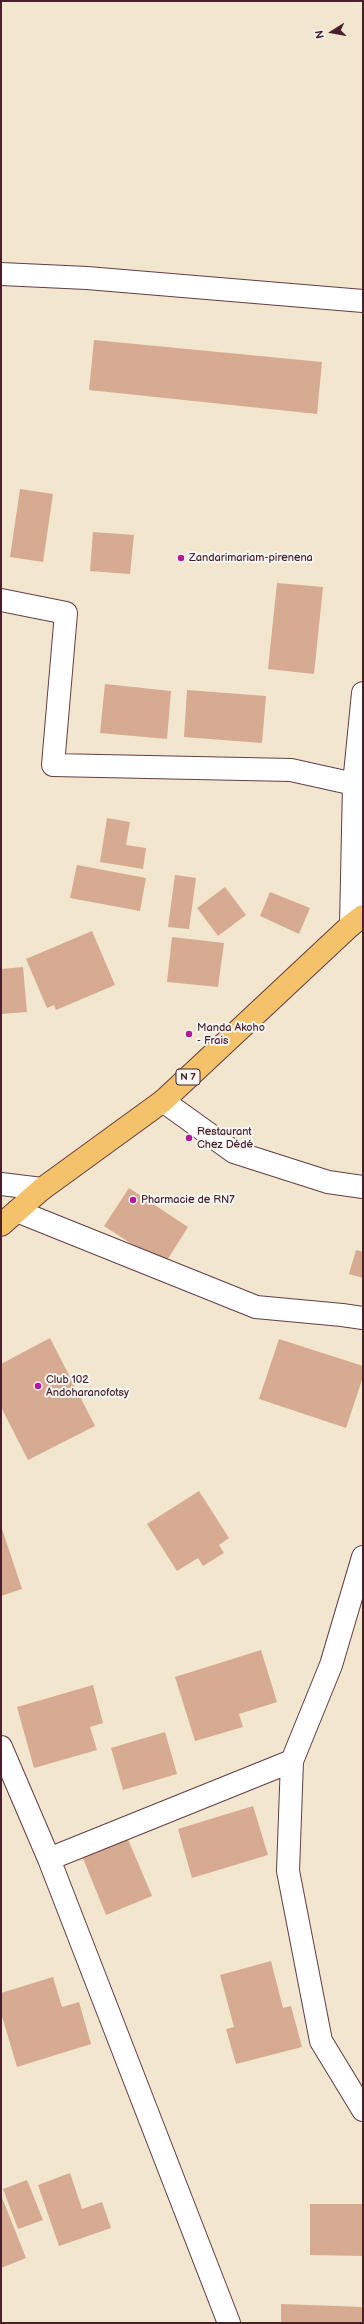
<!DOCTYPE html>
<html>
<head>
<meta charset="utf-8">
<style>
  body { margin:0 }
  #map { position:relative; width:364px; height:2324px; overflow:hidden; background:#f2e6cf; font-family:"Balsamiq Sans",sans-serif }
  canvas { display:block }
  .frame { position:absolute; inset:0; border:2px solid #4a1f2b; pointer-events:none }
  .north { position:absolute; left:312px; top:12px; width:40px; height:40px; -webkit-text-stroke:3px #f6f6f2; paint-order:stroke; rotate:259deg; font-size:11px; font-weight:700; line-height:16px; text-align:center; color:#4a1f2b }
  .north::after { content:''; display:block; margin:auto; width:14px; height:18px; background:#4a1f2b; clip-path:polygon(50% 0,100% 100%,50% 72%,0 100%) }
</style>
</head>
<body>
<div id="map">
<canvas width="364" height="2324"></canvas>
<div class="frame"></div>
<div class="north">N</div>
</div>
<script>
const c = document.querySelector('canvas').getContext('2d');
c.lineJoin = 'round';
function fill(path, color) { c.fillStyle = color; c.fill(path, 'evenodd'); }
function strokePath(path, color, width, dash) { c.strokeStyle = color; c.lineWidth = width; c.lineCap = dash ? 'butt' : 'round'; c.setLineDash(dash || []); c.stroke(path); }
function write(font, color, halo, rows, align = 'center') {
  c.font = font + ' "Balsamiq Sans",sans-serif'; c.lineWidth = 4; c.setLineDash([]); c.textBaseline = 'middle'; c.strokeStyle = halo; c.fillStyle = color; for (const [text, x, y, turn = 0] of rows) {
    c.save(); c.translate(x, y); c.rotate((+turn || 0) * Math.PI / 180); c.textAlign = isNaN(turn) ? turn : align; if (halo) c.strokeText(text, 0, 0); c.fillText(text, 0, 0); c.restore();
  }
}
const building = new Path2D(`
  M94 340 322 362 317 414 89 390Z
  M20 489 53 494 43 562 10 557Z
  M93 532 134 535 130 574 90 571Z
  M277 583 323 587 314 674 268 669Z
  M105 684 171 691 167 739 100 733Z
  M187 690 266 696 262 743 184 737Z
  M107 818 130 822 126 845 146 848 143 869 100 862Z
  M77 865 146 878 140 911 70 898Z
  M175 875 196 878 189 929 168 927Z
  M225 887 246 915 218 936 197 908Z
  M270 892 310 908 299 934 260 916Z
  M92 931 115 985 56 1010 54 1005 47 1008 26 959Z
  M172 937 224 943 218 987 167 982Z
  M23 967 27 1012 1 1014V969Z
  M129 1188 188 1227 164 1265 104 1226Z
  M356 1250 363 1252V1278L349 1274Z
  M50 1338 95 1426 28 1460 1 1407V1364Z
  M279 1339 363 1366V1377L346 1428 259 1399Z
  M199 1491 229 1538 219 1545 224 1553 203 1566 198 1558 177 1571 147 1524Z
  M1 1526 22 1589 1 1596Z
  M261 1650 277 1702 239 1714 243 1727 195 1741 175 1677Z
  M93 1685 103 1723 90 1727 97 1750 34 1768 17 1707Z
  M165 1732 177 1774 123 1790 111 1748Z
  M253 1806 268 1855 192 1878 178 1829Z
  M127 1837 152 1896 106 1915 82 1856Z
  M271 1961 283 2008 291 2006 302 2047 236 2064 226 2029 234 2027 220 1975Z
  M53 1977 62 2007 79 2002 91 2044 17 2067 1 2013V1993Z
  M70 2173 82 2209 102 2202 111 2228 59 2246 38 2185Z
  M27 2180 43 2220 18 2229 3 2189Z
  M1 2195 26 2258 1 2268Z
  M310 2204H363V2256L310 2255Z
  M281 2304 363 2307V2323H281Z`);
const minor = new Path2D(`
  M1 274 87 278 363 301
  M1 600 66 613 53 765 291 770 354 784
  M351 925 354 784 363 693
  M163 1101 234 1152 328 1182 363 1187
  M1 1184 42 1189
  M17 1211 256 1307 342 1315 363 1318
  M1 1747 49 1859 229 2323
  M292 1761 288 1871 321 2041 363 2110
  M49 1859 292 1761 331 1665 363 1557`);
const primary = new Path2D(`
  M1 1225 42 1189 163 1101 351 925 363 916`);
const markers = [
  [181,558,4,"#b5179e"],
  [189,1034,4,"#b5179e"],
  [189,1138,4,"#b5179e"],
  [133,1200,4,"#b5179e"],
  [38,1386,4,"#b5179e"]
];
const shields = [
  [188,1077,24]
];
const shieldNames = [
  ["N 7",188,1077]
];
const poiNames = [
  ["Zandarimariam-pirenena",189,558],
  ["Manda Akoho",197,1028],
  ["- Frais",197,1041],
  ["Restaurant",197,1132],
  ["Chez Dédé",197,1145],
  ["Pharmacie de RN7",141,1200],
  ["Club 102",46,1380],
  ["Andoharanofotsy",46,1393]
];
fill(building, '#d7ab92');
strokePath(minor, '#633d44', 24);
strokePath(primary, '#633d44', 24);
strokePath(minor, '#fff', 22);
strokePath(primary, '#f3c26a', 22);
for (const [x, y, r, color] of markers) { const dot = new Path2D(); dot.arc(x, y, r, 0, 2 * Math.PI); c.fillStyle = color; c.fill(dot); strokePath(dot, '#f6f6f2', 1.5); }
for (const [x, y, w] of shields) { const box = new Path2D(); box.roundRect(x - w / 2, y - 8, w, 16, 3); c.fillStyle = '#f6f6f2'; c.fill(box); strokePath(box, '#4a1f2b', 1); }
write('bold 10px', '#4a1f2b', null, shieldNames);
write('11px', '#4a1f2b', '#f6f6f2', poiNames, 'left');
</script>
</body>
</html>
